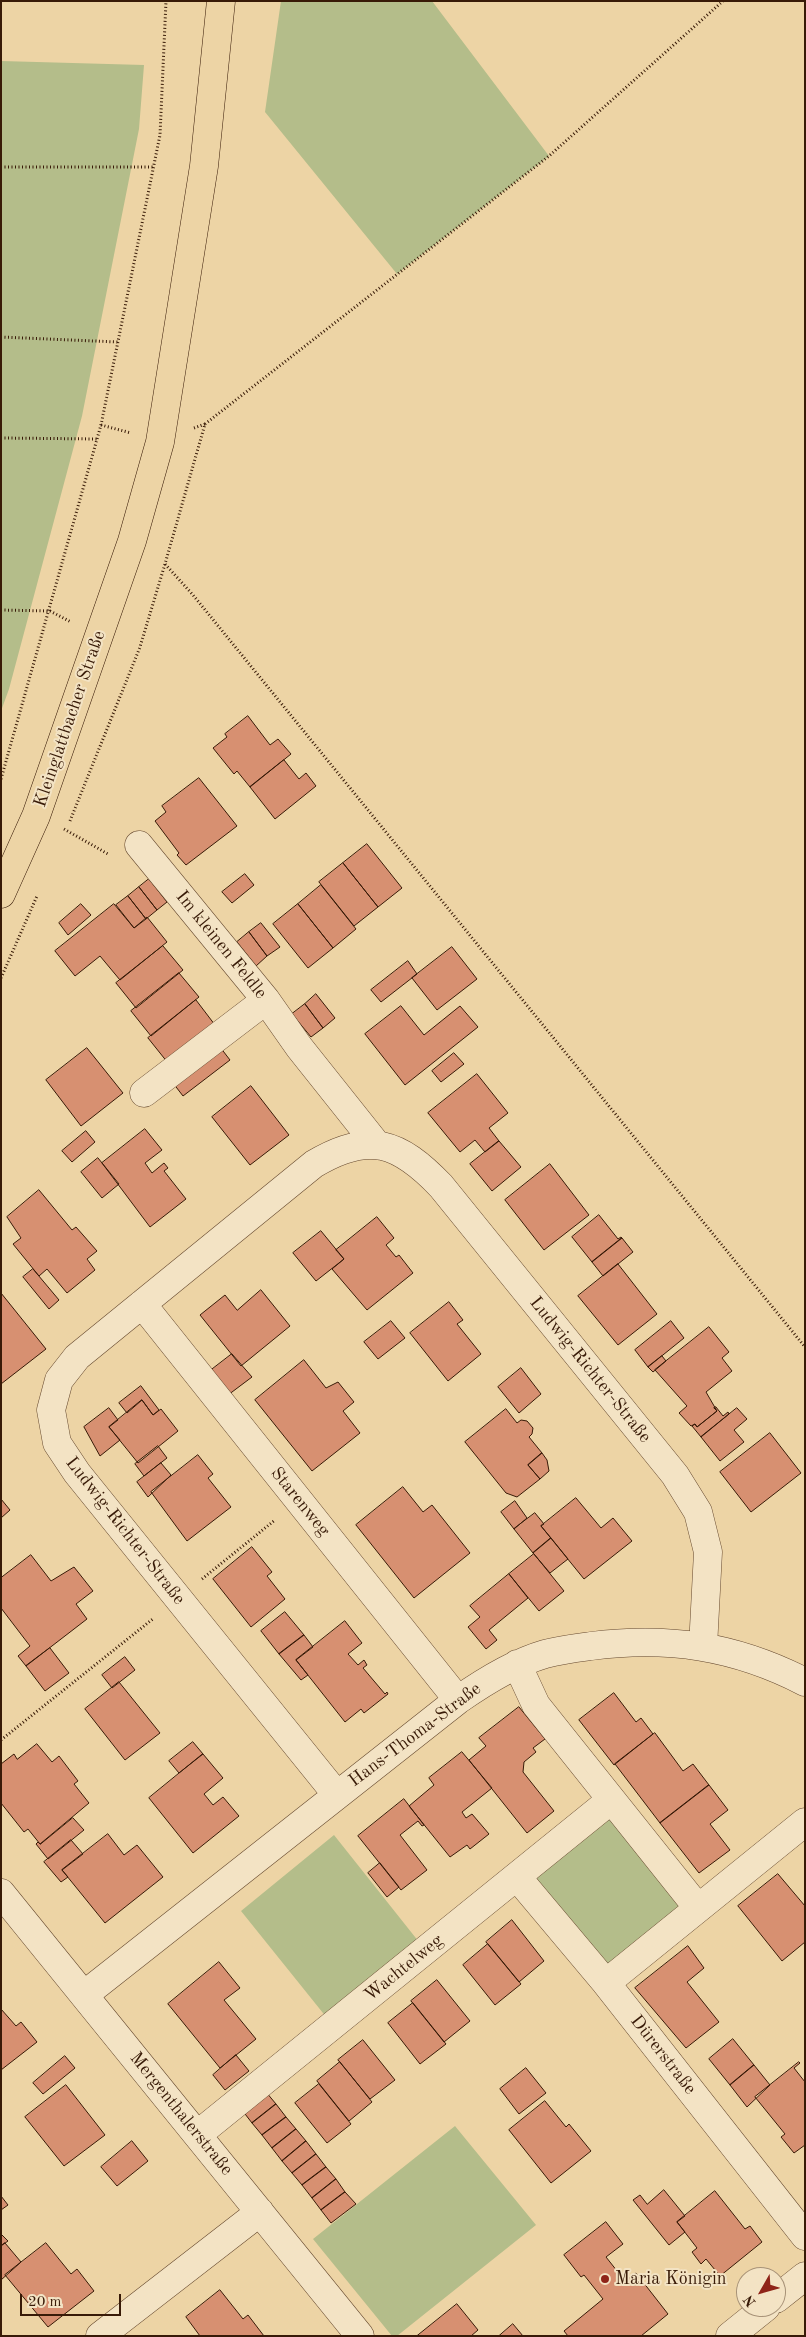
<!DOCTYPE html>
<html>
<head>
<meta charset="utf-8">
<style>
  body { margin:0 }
  #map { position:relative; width:806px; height:2337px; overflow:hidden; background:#edd4a5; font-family:"Old Standard TT",serif }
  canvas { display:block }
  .frame { position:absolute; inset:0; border:2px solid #381a07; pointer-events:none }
  .north { position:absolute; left:736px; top:2267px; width:50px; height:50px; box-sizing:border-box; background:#f3e3c4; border:1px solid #a89378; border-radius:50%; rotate:232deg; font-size:14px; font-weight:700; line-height:20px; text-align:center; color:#381a07 }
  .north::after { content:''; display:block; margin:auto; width:18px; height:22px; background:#8f2418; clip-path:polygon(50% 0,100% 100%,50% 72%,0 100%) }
  .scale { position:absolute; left:20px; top:2294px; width:101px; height:22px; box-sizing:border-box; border:2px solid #381a07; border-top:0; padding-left:6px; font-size:15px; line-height:18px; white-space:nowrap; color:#381a07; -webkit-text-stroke:4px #f3e3c4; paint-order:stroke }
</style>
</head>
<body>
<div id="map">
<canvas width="806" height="2337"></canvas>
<div class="frame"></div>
<div class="north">N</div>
<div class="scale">20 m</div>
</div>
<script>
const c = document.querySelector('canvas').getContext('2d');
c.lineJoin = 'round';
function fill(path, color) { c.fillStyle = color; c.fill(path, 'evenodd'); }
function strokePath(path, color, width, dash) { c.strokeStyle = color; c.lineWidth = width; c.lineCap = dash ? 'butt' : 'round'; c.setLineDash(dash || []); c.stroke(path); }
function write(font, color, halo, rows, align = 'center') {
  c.font = font + ' "Old Standard TT",serif'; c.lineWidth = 4; c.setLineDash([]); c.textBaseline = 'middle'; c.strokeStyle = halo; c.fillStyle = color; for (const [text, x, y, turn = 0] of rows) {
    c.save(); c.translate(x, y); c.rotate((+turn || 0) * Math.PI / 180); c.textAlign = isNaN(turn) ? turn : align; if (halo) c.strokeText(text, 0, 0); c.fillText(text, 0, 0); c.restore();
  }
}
const green = new Path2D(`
  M281 1H432L549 156 397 274 265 112Z
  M1 61 144 65 139 129 82 416 9 689 1 711Z
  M610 1816 683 1906 603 1970 530 1880Z
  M334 1835 419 1942 327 2018 241 1911Z
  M455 2126 536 2225 397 2336H392L313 2239Z`);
const building = new Path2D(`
  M248 716 270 745 278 739 291 754 250 787 237 771 234 774 213 748 227 737 225 734Z
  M284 760 299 779 306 773 316 786 275 819 250 787Z
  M199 778 237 826 186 865 177 855 179 853 155 821 166 812 162 806Z
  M367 844 402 888 378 907 343 863Z
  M343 863 378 907 354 926 319 882Z
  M245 874 254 885 232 903 222 892Z
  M149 879 167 902 157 910 139 887Z
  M321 885 356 929 333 948 298 904Z
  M139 887 157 910 146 919 128 896Z
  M128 896 146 919 134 928 116 905Z
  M81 904 91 915 68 935 59 923Z
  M114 904 134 928 147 917 167 942 120 980 100 956 75 976 55 951Z
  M298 904 333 948 308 968 273 924Z
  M261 923 280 947 267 956 249 932Z
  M249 932 267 956 256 966 237 942Z
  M163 946 183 970 136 1008 116 983Z
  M452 947 477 979 437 1010 412 978Z
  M408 961 417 974 381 1002 371 990Z
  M179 973 199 997 151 1036 131 1011Z
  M316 994 335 1018 323 1028 305 1004Z
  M196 1000 215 1025 168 1063 148 1038Z
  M305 1004 323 1028 311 1037 292 1014Z
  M401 1006 424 1035 460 1006 478 1027 405 1085 365 1034Z
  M220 1047 230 1060 183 1096 173 1083Z
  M87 1048 123 1093 81 1126 46 1080Z
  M454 1053 464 1064 441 1082 432 1071Z
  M477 1074 508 1113 489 1128 499 1141 485 1152 475 1140 460 1152 428 1113Z
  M251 1086 289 1135 250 1165 212 1117Z
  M145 1129 162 1150 145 1163 152 1173 164 1163 168 1168 164 1171 186 1199 150 1227 102 1163Z
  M86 1131 95 1142 72 1162 62 1151Z
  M499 1141 521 1167 492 1191 470 1164Z
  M98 1158 119 1184 102 1198 81 1172Z
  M550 1164 589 1215 544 1250 505 1200Z
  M39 1190 72 1230 76 1227 97 1251 87 1259 95 1270 67 1293 47 1269 39 1276 13 1244 21 1238 7 1217Z
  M599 1215 618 1239 621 1237 622 1238 592 1262 572 1237Z
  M377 1217 394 1238 386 1245 396 1257 399 1255 413 1273 367 1310 332 1269 344 1259 336 1250Z
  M321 1231 344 1259 316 1281 293 1253Z
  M622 1238 633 1252 603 1276 592 1262Z
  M618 1264 657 1314 618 1345 578 1296Z
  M33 1269 59 1300 49 1309 23 1277Z
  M261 1290 290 1326 241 1366 200 1315 225 1295 237 1310Z
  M1 1293 46 1349 1 1384Z
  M449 1302 463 1320 457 1324 481 1354 448 1381 410 1333Z
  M391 1321 405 1338 378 1359 364 1342Z
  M671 1321 684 1338 648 1367 635 1350Z
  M709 1327 729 1352 722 1358 732 1371 706 1392 717 1411 697 1427 695 1424 691 1426 679 1413 687 1406 655 1370Z
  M232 1354 252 1377 228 1395 210 1371Z
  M662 1356 666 1361 653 1372 648 1367Z
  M304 1360 326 1388 338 1382 354 1402 343 1411 360 1433 312 1471 255 1400Z
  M521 1368 541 1394 519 1413 498 1387Z
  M141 1386 159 1410 153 1415 142 1400 127 1413 119 1403Z
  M142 1400 153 1415 161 1409 178 1431 138 1463 109 1427Z
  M716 1407 723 1416 728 1412 729 1414 701 1437 692 1426 695 1424 697 1427 717 1411 714 1408Z
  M109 1408 118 1420 109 1427 120 1440 100 1456 84 1427Z
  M737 1408 747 1419 734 1430 744 1442 720 1461 701 1437Z
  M506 1409 517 1423 521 1420 527 1421 533 1428 532 1434 529 1437 542 1453 528 1465 540 1479 517 1497 506 1493 465 1442Z
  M770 1433 801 1473 751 1512 720 1472Z
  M158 1446 167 1458 144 1476 135 1464Z
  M542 1453 547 1460 549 1471 540 1479 528 1465Z
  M198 1455 213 1474 208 1478 231 1507 187 1541 151 1492Z
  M161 1463 171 1475 148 1497 137 1482Z
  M403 1487 423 1512 432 1505 470 1553 414 1598 356 1525Z
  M576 1498 601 1528 613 1518 632 1541 584 1579 541 1526Z
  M1 1499 10 1510 1 1518Z
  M515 1501 527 1518 514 1529 501 1512Z
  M535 1513 544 1524 541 1526 551 1538 533 1553 514 1529Z
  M551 1538 568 1559 550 1573 533 1553Z
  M252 1547 272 1572 267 1576 285 1599 251 1627 213 1579Z
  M534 1554 564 1591 539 1611 509 1574Z
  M31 1555 51 1581 74 1567 93 1591 76 1604 87 1619 26 1666 18 1656 30 1646 1 1608V1578Z
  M509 1574 528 1598 489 1630 497 1640 486 1649 468 1627 480 1617 470 1606Z
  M285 1612 304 1635 279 1654 261 1631Z
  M345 1621 362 1643 348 1654 358 1665 364 1660 367 1665 363 1668 385 1694 387 1692 388 1694 364 1713 361 1709 345 1722 296 1660Z
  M304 1635 313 1647 296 1660 308 1675 301 1680 279 1654Z
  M50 1648 69 1673 45 1691 26 1666Z
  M125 1657 135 1670 112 1688 102 1675Z
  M119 1682 160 1733 125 1760 85 1709Z
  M614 1693 636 1722 641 1718 653 1734 614 1765 579 1720Z
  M519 1707 545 1739 533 1748 536 1752 524 1762 523 1772 554 1811 527 1833 469 1760 486 1746 479 1738Z
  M655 1733 683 1771 693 1764 709 1785 660 1823 615 1764Z
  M193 1742 203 1754 179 1773 169 1761Z
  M37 1744 52 1762 59 1756 78 1781 74 1784 89 1803 40 1844 28 1829 24 1832 1 1803V1764L14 1754 17 1759Z
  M462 1752 492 1788 462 1812 466 1818 472 1814 489 1834 470 1849 467 1845 450 1857 409 1806 434 1785 429 1778Z
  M203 1754 223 1778 204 1794 213 1805 223 1797 239 1816 193 1853 149 1798Z
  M709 1785 728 1810 710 1824 730 1850 699 1873 660 1823Z
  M404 1799 424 1825 422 1826 418 1821 400 1835 427 1870 401 1890 358 1836Z
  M73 1818 84 1830 48 1859 36 1844 38 1842 40 1844Z
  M108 1834 124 1855 137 1845 163 1877 105 1923 62 1870Z
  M71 1840 83 1854 62 1870 68 1877 61 1882 44 1862Z
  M380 1863 399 1887 387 1897 368 1873Z
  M778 1874 805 1906V1942L782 1961 738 1906Z
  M512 1920 544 1961 519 1982 486 1942Z
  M488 1944 521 1984 495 2005 463 1965Z
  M688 1946 704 1968 687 1982 719 2022 686 2048 635 1988Z
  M219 1962 240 1988 224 2000 256 2039 220 2068 168 2004Z
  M437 1980 470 2021 444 2042 411 2001Z
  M413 2003 446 2044 420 2064 388 2023Z
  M1 2009 16 2026 21 2022 37 2042 1 2070Z
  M733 2039 754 2065 730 2085 709 2059Z
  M363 2040 395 2080 370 2099 338 2060Z
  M236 2055 249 2071 225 2090 213 2075Z
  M65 2056 75 2068 43 2094 33 2083Z
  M340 2062 372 2102 349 2121 317 2081Z
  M799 2062 800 2063 794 2068 805 2082V2145L794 2153 781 2137 785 2134 755 2097Z
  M754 2065 770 2085 747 2107 730 2085Z
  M526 2068 546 2093 519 2114 500 2089Z
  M319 2084 351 2124 327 2143 295 2103Z
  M66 2085 105 2135 64 2166 25 2117Z
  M266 2092 276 2104 252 2123 242 2110Z
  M545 2101 566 2127 569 2124 591 2151 551 2183 509 2130Z
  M276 2104 286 2117 262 2135 252 2123Z
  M286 2117 296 2129 272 2148 262 2135Z
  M296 2129 306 2141 282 2161 272 2148Z
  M132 2141 148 2161 117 2186 101 2167Z
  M306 2141 316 2154 292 2173 282 2161Z
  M316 2154 326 2167 302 2185 292 2173Z
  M326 2167 336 2179 312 2198 302 2185Z
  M336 2179 345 2192 321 2210 312 2198Z
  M664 2190 685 2216 677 2222 685 2232 669 2245 633 2200 640 2195 647 2204Z
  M715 2191 745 2229 750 2226 762 2242 720 2276 706 2259 701 2264 692 2252 697 2248 677 2222Z
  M345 2192 356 2204 331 2223 321 2210Z
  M1 2196 8 2205 1 2210Z
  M606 2222 623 2244 606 2257 625 2281 636 2273 668 2314 641 2336H568L564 2331 603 2299 584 2275 581 2277 564 2255Z
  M1 2234 8 2241 1 2246Z
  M5 2243 21 2262 1 2280V2246Z
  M46 2243 71 2274 77 2269 94 2291 48 2327 5 2275Z
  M220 2290 243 2319 248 2315 264 2336H200L186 2317Z
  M457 2304 478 2330 471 2336H417Z
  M513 2324 523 2336H499Z`);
const path = new Path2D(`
  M1 167H154
  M1 337 118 342
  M205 424 549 156 723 1
  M101 425 131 433
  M194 428 205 424 165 564 193 595 805 1347
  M1 438 98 439
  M1 610 50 611 71 622
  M1 779 101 425 160 135 166 1
  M70 821 140 647 165 564
  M64 829 108 854
  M1 978 37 896
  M202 1579 275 1520
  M1 1740 154 1618`);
const minor = new Path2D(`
  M139 845 266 1000 299 1047 377 1145
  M144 1093 266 1000
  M142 1304 458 1700
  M517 1664 536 1705 698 1908
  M337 1795 77 1473 57 1443 51 1410 59 1380 77 1357 314 1164C369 1131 399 1142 441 1186L675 1475 698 1512 708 1552 703 1647
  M517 1877 606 1983 805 2236
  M1 1893 360 2336
  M606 1983 805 1822
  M84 1995 458 1700C485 1681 514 1663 545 1654 560 1650 576 1648 591 1646 668 1636 735 1646 805 1682
  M197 2135 611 1800
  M776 2299 805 2276
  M100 2336 260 2212
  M730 2336 766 2307`);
const major = new Path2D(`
  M1 894 36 816 132 541 160 442 204 166 221 1`);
const markers = [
  [605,2279,5,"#8f2418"]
];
const streetNames = [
  ["Kleinglattbacher Straße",70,719,-71],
  ["Im kleinen Feldle",221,945,51],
  ["Ludwig-Richter-Straße",590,1370,51],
  ["Starenweg",300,1502,51],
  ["Ludwig-Richter-Straße",125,1531,52],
  ["Hans-Thoma-Straße",415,1735,-37],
  ["Wachtelweg",404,1968,-39],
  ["Dürerstraße",663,2055,52],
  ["Mergenthalerstraße",181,2114,51]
];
const poiNames = [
  ["Maria Königin",615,2279]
];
fill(green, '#b4bd8a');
fill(building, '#d79071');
strokePath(building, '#381a07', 1);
strokePath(minor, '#65482e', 29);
strokePath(major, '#381a07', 29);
strokePath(path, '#381a07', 3, [1, 2.5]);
strokePath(minor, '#f3e3c4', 28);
strokePath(major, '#edd4a5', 28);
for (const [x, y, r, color] of markers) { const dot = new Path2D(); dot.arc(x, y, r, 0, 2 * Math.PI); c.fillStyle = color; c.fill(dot); strokePath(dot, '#f3e3c4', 2); }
write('18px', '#381a07', '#f3e3c4', streetNames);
write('18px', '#381a07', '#f3e3c4', poiNames, 'left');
</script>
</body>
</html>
